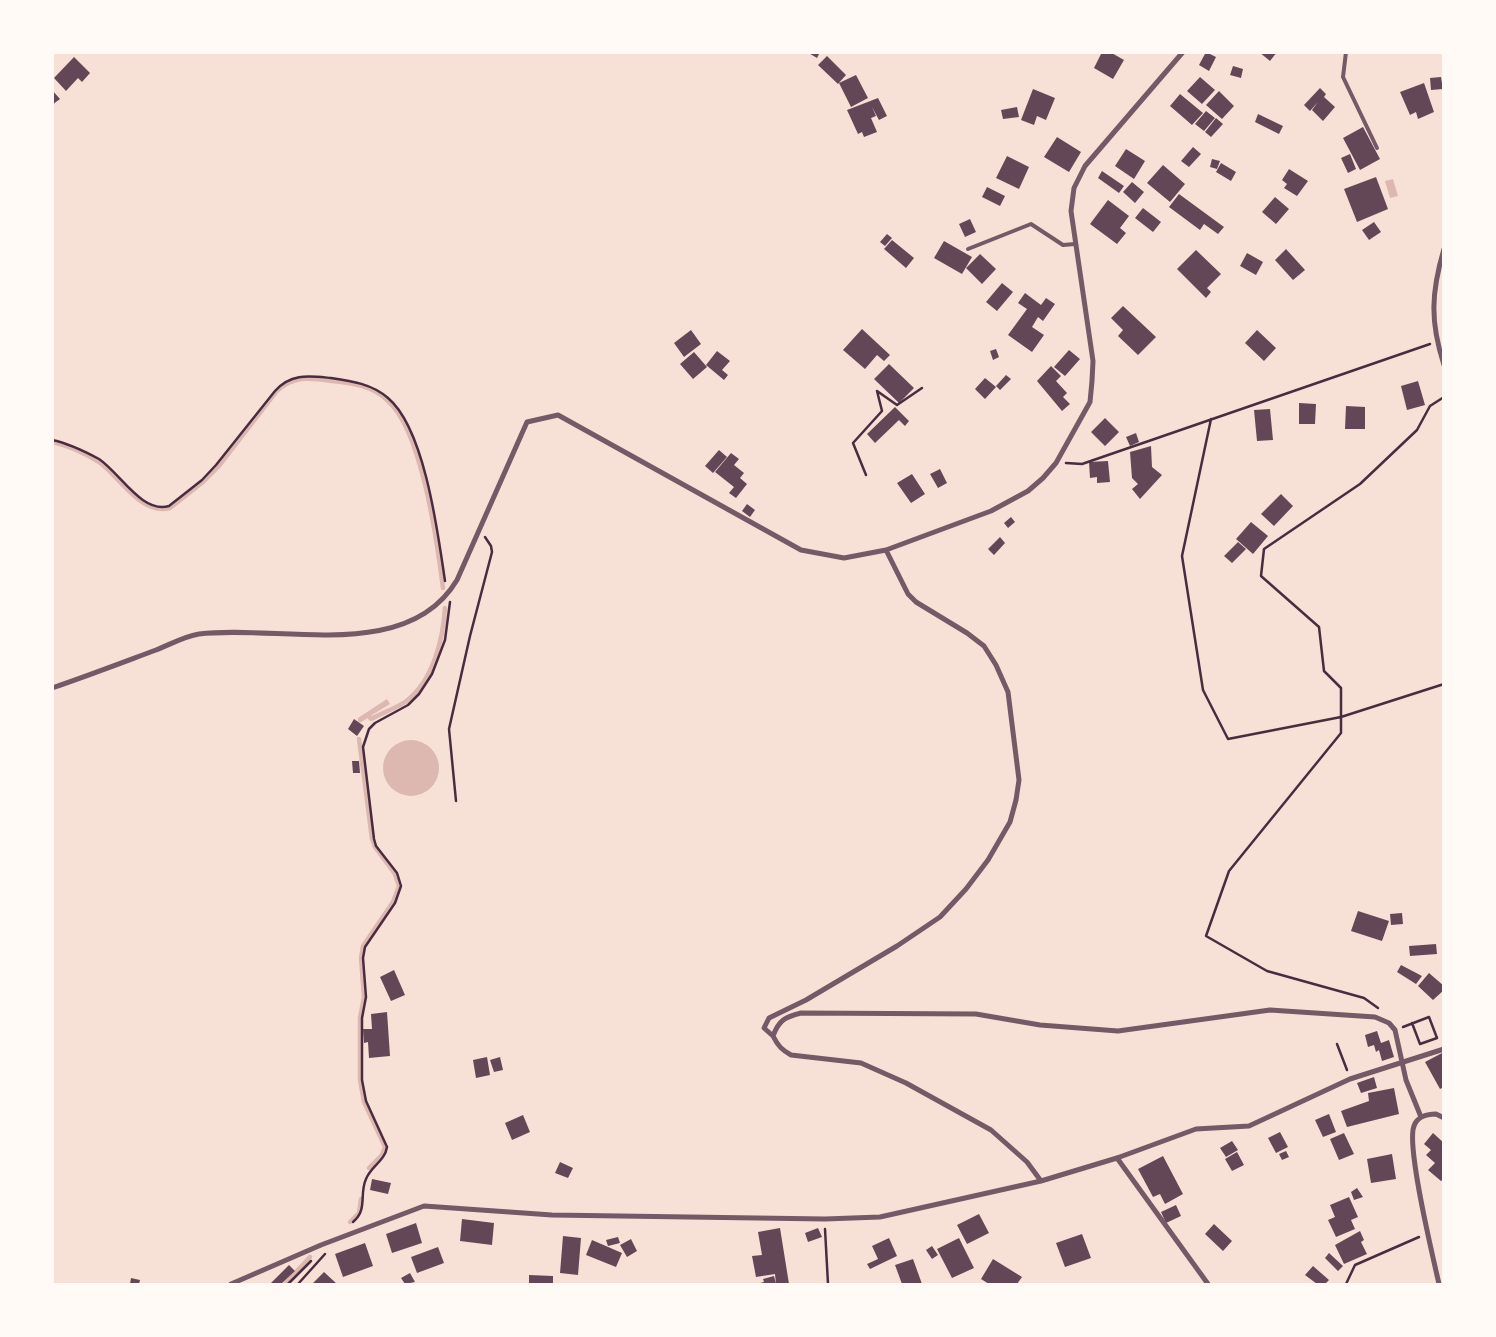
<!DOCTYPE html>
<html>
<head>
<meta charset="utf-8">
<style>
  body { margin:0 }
  #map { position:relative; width:1496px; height:1337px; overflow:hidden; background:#f7e1d7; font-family:"Work Sans",sans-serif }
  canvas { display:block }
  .frame { position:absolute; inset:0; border:54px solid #fffaf5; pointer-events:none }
</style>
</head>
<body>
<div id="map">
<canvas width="1496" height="1337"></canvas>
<div class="frame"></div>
</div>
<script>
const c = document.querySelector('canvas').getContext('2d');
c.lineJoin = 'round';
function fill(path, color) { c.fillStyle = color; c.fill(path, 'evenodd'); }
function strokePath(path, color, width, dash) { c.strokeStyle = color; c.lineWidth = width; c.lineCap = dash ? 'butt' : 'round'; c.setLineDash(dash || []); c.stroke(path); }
const water = new Path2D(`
  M1393 179 1398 196 1390 198 1385 181Z
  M387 699 390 704 362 721 358 718Z
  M383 768a28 28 0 1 1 56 0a28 28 0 1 1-56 0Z`);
const stream = new Path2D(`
  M52 442C67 445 86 454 99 462 120 477 141 516 170 508L203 482 218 467 276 392C293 375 310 378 332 381 353 383 373 386 388 401 422 431 437 542 443 588
  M360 720 368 715 371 719C382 713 396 708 405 702 433 682 443 639 445 608
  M359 739 372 839 375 847 395 874 399 886 393 902 363 946 361 958 364 997 360 1018V1080L364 1102 385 1147 382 1155 369 1168
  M350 1222 359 1213 361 1199
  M285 1284 310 1257`);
const building = new Path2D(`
  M807 52H820L817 58Z
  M1102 52H1110L1124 60 1113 79 1094 68Z
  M1206 52 1216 57 1209 71 1199 65Z
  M1259 52H1277L1270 61Z
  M827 56 846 75 838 84 818 65Z
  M74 57 90 73 82 82 78 78 66 91 54 78Z
  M1233 66 1243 69 1241 78 1230 75Z
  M856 75 868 98 851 107 839 83Z
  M1200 77 1215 90 1202 104 1187 91Z
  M1441 77 1443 89 1431 90 1430 78Z
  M1424 83 1434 112 1418 119 1416 112 1410 115 1400 92Z
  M1320 88 1326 94 1324 97 1335 107 1323 121 1312 110 1318 102 1310 111 1304 105Z
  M1033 89 1055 98 1046 120 1037 116 1034 125 1021 120Z
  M52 90 60 99 52 105Z
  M1219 91 1234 106 1222 119 1206 105Z
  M1180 94 1203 113 1192 125 1170 106Z
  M878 98 887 116 879 120 872 107 876 116 871 118 877 132 864 137 862 132 858 134 847 110Z
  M1017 107 1019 117 1003 119 1001 110Z
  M1206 111 1215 118 1204 131 1195 124Z
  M1258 114 1283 126 1279 134 1255 122Z
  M1216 118 1223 124 1211 137 1205 132Z
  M1363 127 1380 159 1360 170 1343 138Z
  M1057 137 1081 152 1069 172 1044 157Z
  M1193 147 1201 154 1189 167 1181 161Z
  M1126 149 1145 161 1134 179 1115 166Z
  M1350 154 1356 169 1348 173 1341 158Z
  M1007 156 1029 167 1019 189 996 178Z
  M1212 159 1220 161 1217 169 1210 167Z
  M1221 163 1236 172 1231 181 1216 172Z
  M1163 165 1185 184 1170 202 1147 183Z
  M1289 169 1308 181 1297 196 1284 188 1287 184 1282 180Z
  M1102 171 1124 186 1119 193 1098 178Z
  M1376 177 1388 209 1357 222 1344 189Z
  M1132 182 1144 192 1135 203 1123 192Z
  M987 187 1005 196 1000 206 982 197Z
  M1179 194 1224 227 1218 234 1204 224 1200 230 1169 207Z
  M1275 197 1289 209 1276 224 1262 212Z
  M1108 200 1129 216 1120 228 1126 233 1117 244 1090 224Z
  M1143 208 1161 222 1153 232 1135 218Z
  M970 219 976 232 965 237 959 224Z
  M1374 222 1381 232 1369 240 1362 230Z
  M887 234 892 238 885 246 880 242Z
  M892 240 914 258 906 268 884 249Z
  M944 241 972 257 962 274 934 258Z
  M1286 249 1305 270 1293 280 1275 260Z
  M1196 250 1221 274 1207 288 1211 292 1206 298 1177 269Z
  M1247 253 1263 262 1256 275 1240 266Z
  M980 254 996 269 982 284 966 268Z
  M1002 283 1013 292 997 311 986 302Z
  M1025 293 1041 305 1046 298 1055 304 1043 321 1038 317 1032 327 1044 335 1032 352 1008 335 1027 309 1018 303Z
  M1123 306 1156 337 1138 355 1118 336 1123 330 1111 318Z
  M862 329 890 355 884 361 877 355 865 369 843 350Z
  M691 330 701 344 684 357 674 343Z
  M1257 330 1276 348 1264 361 1245 343Z
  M996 349 999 357 993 360 990 351Z
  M1069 350 1080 359 1065 376 1054 367Z
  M717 351 730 361 722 370 728 375 724 380 706 365Z
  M694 352 707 367 693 379 680 364Z
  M889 364 914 388 899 403 874 379Z
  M1051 366 1061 376 1056 381 1067 393 1063 397 1070 404 1062 411 1037 381Z
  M1006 375 1011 379 1000 390 996 386Z
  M985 378 996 387 985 399 975 389Z
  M1418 381 1425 405 1407 410 1401 386Z
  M1299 403 1316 404 1315 424H1299Z
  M1346 406 1365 407V429H1345Z
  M895 407 909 421 905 426 899 420 875 443 867 434Z
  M1270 409 1273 440 1257 441 1254 410Z
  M1105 418 1119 432 1105 446 1091 432Z
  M1136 433 1139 442 1130 446 1126 437Z
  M1151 446 1152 467 1162 475 1140 499 1132 489 1138 484 1132 478 1130 452Z
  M719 450 727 457 713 473 705 466Z
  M731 453 739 459 734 465 744 473 740 478 747 484 736 498 729 493 734 487 715 472Z
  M1108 461 1110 482 1097 483V477L1090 478 1089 462Z
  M940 469 947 483 938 488 930 474Z
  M912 474 925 494 911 503 897 483Z
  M1281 494 1293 506 1274 526 1261 514Z
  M747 504 755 510 750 517 742 511Z
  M1011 517 1015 522 1008 528 1004 523Z
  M1251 522 1268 536 1253 554 1236 539Z
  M1000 537 1005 543 994 555 988 549Z
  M1238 542 1246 549 1232 563 1224 556Z
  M354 719 364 726 357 736 348 729Z
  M352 761H359L360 773H353Z
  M1358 911 1389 921 1382 941 1351 931Z
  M1402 913 1403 924 1391 925 1390 914Z
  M1436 944 1437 954 1410 956 1409 946Z
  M1401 965 1422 976 1416 984 1397 972Z
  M394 970 405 995 391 1001 380 977Z
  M1429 973 1444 986V990L1433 1000 1418 986Z
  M387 1012 390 1056 369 1058 368 1042 364 1043 363 1029H372L371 1014Z
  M1377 1031 1381 1043 1389 1040 1394 1057 1382 1061 1379 1050 1376 1052 1374 1045 1368 1047 1365 1035Z
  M1444 1052V1087L1440 1089 1425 1062Z
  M487 1057 490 1075 476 1078 473 1060Z
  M500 1057 503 1070 494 1072 490 1060Z
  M1374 1077 1377 1088 1361 1093 1357 1083Z
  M1394 1088 1399 1114 1347 1127 1341 1111 1369 1101 1368 1093Z
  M1329 1114 1336 1132 1323 1137 1315 1120Z
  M523 1115 530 1132 512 1140 505 1123Z
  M1280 1132 1288 1147 1276 1153 1268 1138Z
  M1344 1133 1354 1154 1339 1160 1330 1139Z
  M1433 1133 1444 1143V1179L1441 1181 1428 1170 1435 1163 1426 1155 1431 1150 1424 1144Z
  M1232 1141 1238 1150 1226 1157 1220 1148Z
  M1286 1151 1289 1157 1282 1160 1279 1154Z
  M1237 1152 1244 1165 1232 1171 1225 1159Z
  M1392 1154 1396 1179 1371 1183 1367 1159Z
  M1163 1156 1183 1194 1165 1204 1160 1194 1153 1197 1138 1169Z
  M560 1162 573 1168 568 1178 555 1173Z
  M372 1179 391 1183 388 1194 370 1190Z
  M1357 1188 1363 1197 1354 1200 1351 1192Z
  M1349 1197 1358 1217 1351 1220 1355 1229 1336 1237 1328 1220 1335 1217 1330 1205Z
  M1176 1205 1181 1216 1166 1223 1161 1212Z
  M979 1214 989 1233 967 1244 957 1225Z
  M462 1219 494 1223 492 1245 460 1241Z
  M416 1223 422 1243 392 1253 386 1234Z
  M1214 1224 1232 1241 1223 1251 1205 1234Z
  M780 1228 789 1284H776L775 1274 756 1277 752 1256 762 1255 758 1232Z
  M818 1228 822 1237 808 1242 805 1233Z
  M1360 1231 1364 1240 1361 1242 1367 1254 1344 1264 1335 1245Z
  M1082 1234 1091 1258 1065 1267 1056 1243Z
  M563 1236 581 1238 578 1275 560 1273Z
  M618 1237 620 1243 608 1246 606 1240Z
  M889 1238 897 1256 870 1269 867 1264 878 1259 872 1246Z
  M959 1238 974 1268 952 1278 937 1249Z
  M631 1239 637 1251 627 1257 620 1245Z
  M592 1240 622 1253 616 1267 586 1255Z
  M365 1243 373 1266 343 1277 335 1254Z
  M932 1246 938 1255 932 1259 926 1250Z
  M438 1247 444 1263 417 1273 411 1257Z
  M1329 1253 1343 1266 1338 1271 1325 1258Z
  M913 1259 922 1284H902L895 1265Z
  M993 1259 1022 1277 1017 1284H989L981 1279Z
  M289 1265 295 1271 281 1284H270Z
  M1313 1266 1329 1280 1325 1284H1317L1305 1275Z
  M324 1272 337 1284H312Z
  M410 1273 415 1282 405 1284 401 1278Z
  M529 1275 553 1276V1284H529Z
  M774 1276 776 1284H756L764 1282 763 1279Z
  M131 1278 140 1280 139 1284H130Z`);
const path = new Path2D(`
  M1211 419 1182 556 1203 690 1228 739 1341 717 1444 684
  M52 440C67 443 86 452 99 459 120 473 142 514 169 506L202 480 216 465 275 391C291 373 309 376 331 378 352 381 372 384 388 398 425 429 438 534 445 581
  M1066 463 1082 464 1430 344
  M866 475 853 443 882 411 877 391 897 405 922 388
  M456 801 449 729 470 636 492 552 491 546 485 537
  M1378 1008 1364 998 1267 971 1206 936 1229 871 1341 733V688L1324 671 1319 627 1261 576 1264 549 1360 484 1417 430 1430 406 1444 397
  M1403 1027 1429 1017 1437 1038 1420 1044 1412 1023
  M1337 1044 1347 1070
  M353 1222C368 1210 359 1194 366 1179 371 1166 385 1161 387 1147L366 1101 362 1080V1018L366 997 363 958 365 947 395 903 401 886 397 873 376 846 374 839 363 747 369 729 375 723 408 705 419 694 432 674 445 640 450 602
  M825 1229 828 1284
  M288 1284 311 1261
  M298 1284 325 1254
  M1346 1284 1355 1265 1419 1237`);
const service = new Path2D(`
  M1346 52 1343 77 1377 148
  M968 249 1031 224 1063 245 1075 244`);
const minor = new Path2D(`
  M1444 249C1431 293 1430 322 1444 365
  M52 688C87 676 121 663 156 650 169 645 185 636 199 634 279 624 407 664 457 580L527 422 558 415 801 550 844 558 886 550 991 511 1028 491 1043 478 1056 463 1090 402 1092 381 1093 361 1071 211 1074 188 1085 166 1183 52
  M773 1036 764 1028 769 1018 806 1000 897 946 940 917 966 889 988 860 1010 822 1016 800 1019 780 1008 692 996 665 984 646 967 633 916 602 908 594 886 550
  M1117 1158 1208 1284
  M1041 1181 1027 1162 991 1130 906 1083 861 1063 791 1055C782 1050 778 1046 773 1036 779 1020 785 1017 801 1013L976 1014 1040 1025 1118 1031 1270 1010 1375 1017 1389 1023 1395 1030 1406 1080 1421 1117
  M231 1284 321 1245 424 1206 552 1215 825 1219 880 1217 1041 1181 1117 1158 1196 1129 1249 1126 1350 1079 1444 1049
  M1439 1284C1433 1257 1406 1146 1414 1126 1417 1117 1427 1114 1436 1114L1444 1118`);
fill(water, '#dcb8b0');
strokePath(stream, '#dcb8b0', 4.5);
fill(building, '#644757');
strokePath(path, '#4a2c40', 2.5);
strokePath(service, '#755966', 4);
strokePath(minor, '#755966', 5);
</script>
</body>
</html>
